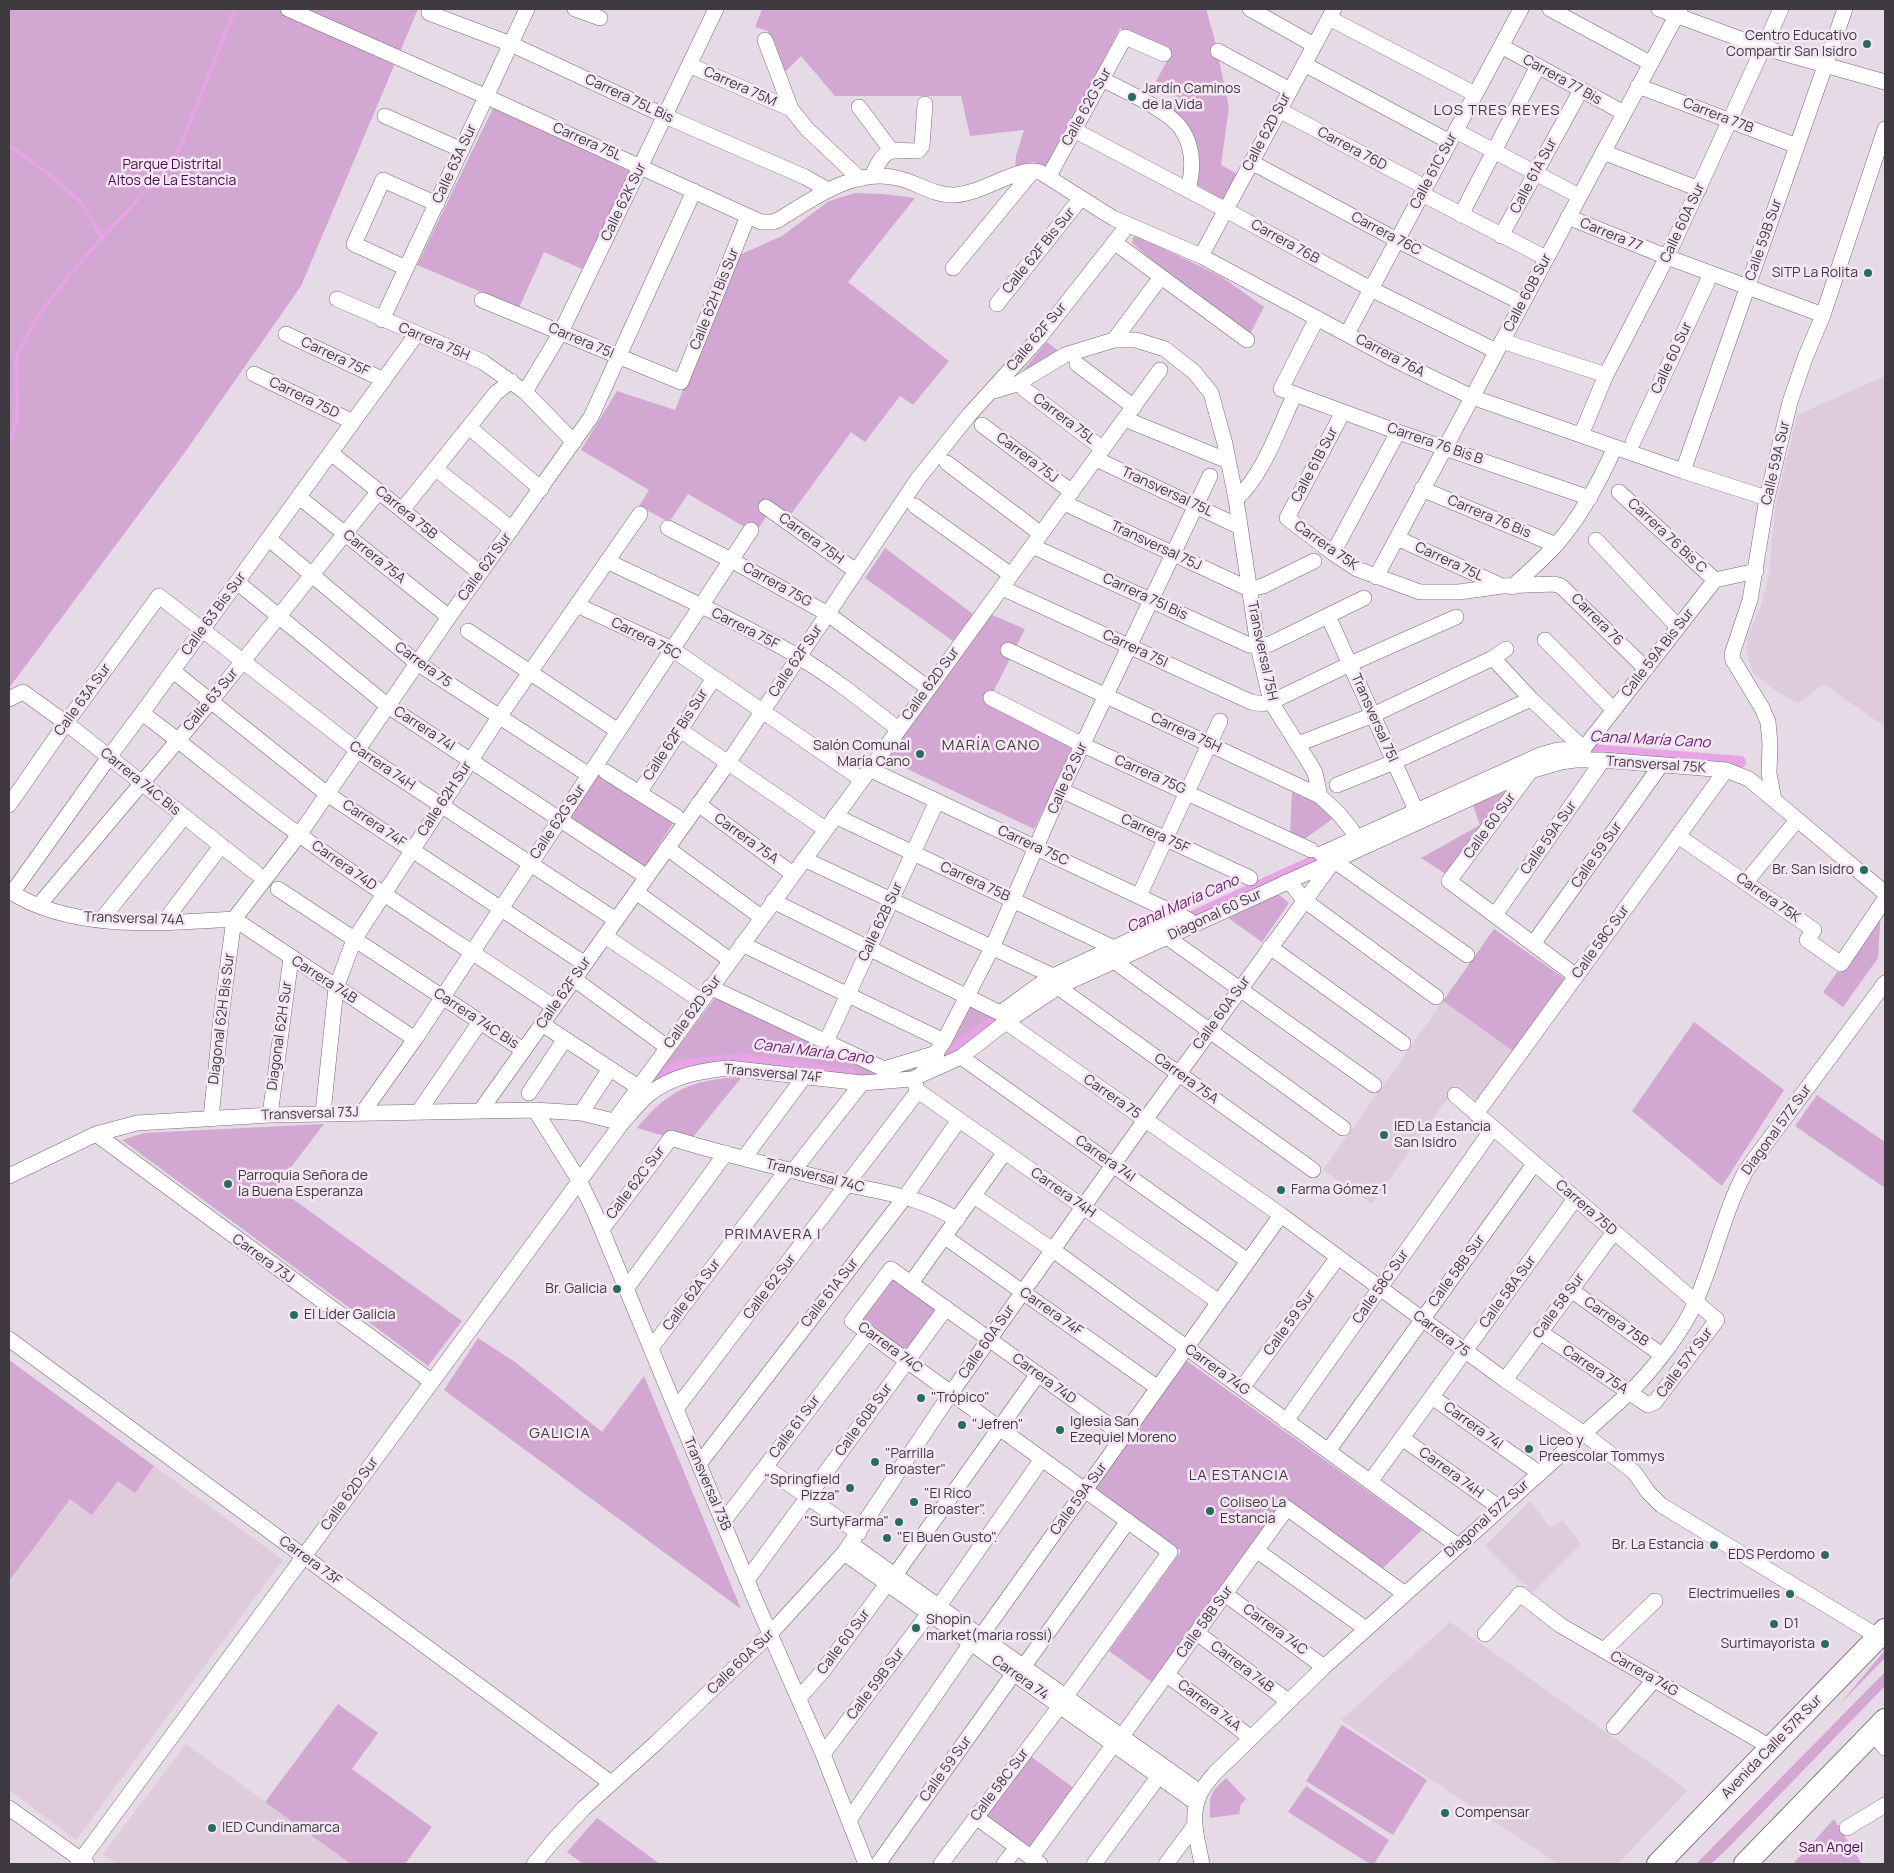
<!DOCTYPE html>
<html>
<head>
<meta charset="utf-8">
<style>
  body { margin:0 }
  #map { position:relative; width:1894px; height:1873px; overflow:hidden; background:#e6dae6; font-family:Manrope,sans-serif }
  canvas { display:block }
  .frame { position:absolute; inset:0; border:10px solid #3f3a3f; pointer-events:none }
</style>
</head>
<body>
<div id="map">
<canvas width="1894" height="1873"></canvas>
<div class="frame"></div>
</div>
<script>
const c = document.querySelector('canvas').getContext('2d');
c.lineJoin = 'round';
function fill(path, color) { c.fillStyle = color; c.fill(path, 'evenodd'); }
function strokePath(path, color, width, dash) { c.strokeStyle = color; c.lineWidth = width; c.lineCap = dash ? 'butt' : 'round'; c.setLineDash(dash || []); c.stroke(path); }
function write(font, color, halo, rows, align = 'center') {
  c.font = font + ' Manrope,sans-serif'; c.lineWidth = 5; c.setLineDash([]); c.textBaseline = 'middle'; c.strokeStyle = halo; c.fillStyle = color; for (const [text, x, y, turn = 0] of rows) {
    c.save(); c.translate(x, y); c.rotate((+turn || 0) * Math.PI / 180); c.textAlign = isNaN(turn) ? turn : align; if (halo) c.strokeText(text, 0, 0); c.fillText(text, 0, 0); c.restore();
  }
}
const built = new Path2D(`
  M1885 376V727L1824 684 1798 703 1779 693 1753 673 1747 654V638L1761 605 1769 574 1775 508 1797 415Z
  M1443 1001 1513 1051 1478 1101 1456 1086 1372 1204 1323 1170Z
  M9 1360 283 1560 76 1840 9 1790Z
  M1530 1501 1550 1527 1562 1520 1581 1544 1532 1593 1485 1546Z
  M1450 1622 1688 1790 1618 1864H1558L1341 1720Z
  M186 1744 265 1802 351 1864H117L103 1854Z`);
const green = new Path2D(`
  M9 9H418L301 286 183 455 9 688Z
  M762 9 831 10 832 9H1206L1214 37 1229 107 1221 165 1239 175 1224 201 1195 184 1191 135 1183 118 1168 110 1175 92 1156 81 1171 54 1120 28 1047 169 1034 162 1015 167 1016 156 1024 130 970 136 961 96H835L801 56 785 72 768 31 755 27Z
  M494 106 631 172 582 269 544 252 519 308 417 265Z
  M855 193 883 194 915 198 848 282 949 361 913 405 900 396 865 442 851 432 786 521 771 510 755 533 688 494 669 522 639 506 649 490 581 450 617 391 675 410 737 256 782 236 829 201Z
  M1138 236 1222 277 1264 307 1249 336 1199 300 1132 243 1133 237Z
  M1047 342 1060 352 1017 377Z
  M885 548 973 614 953 641 865 578Z
  M990 614 1025 629 988 702 1075 746 1034 829 886 759Z
  M598 774 674 822 644 868 569 820Z
  M1514 788 1449 876 1421 858 1480 825 1473 805Z
  M1292 792 1316 803 1334 818 1303 840 1290 833Z
  M1278 894 1289 903 1262 942 1228 918Z
  M1881 910 1878 958 1843 1007 1823 992Z
  M1494 929 1565 979 1513 1051 1443 1001Z
  M715 998 891 1077 859 1076 739 1059 679 1066 651 1083Z
  M969 1003 999 1018 941 1057Z
  M1694 1022 1784 1090 1722 1186 1632 1111Z
  M742 1077 688 1143 637 1128C668 1090 693 1079 742 1077Z
  M1817 1095 1885 1142V1188L1795 1126Z
  M324 1124 276 1187 462 1321 428 1366 122 1140 144 1133Z
  M892 1276 937 1310 905 1352 860 1318Z
  M478 1338 515 1362 602 1432 644 1376 741 1609 444 1390Z
  M9 1360 154 1466 135 1493 118 1481 92 1515 70 1499 9 1581Z
  M1187 1361 1422 1530 1381 1570 1287 1501 1153 1683 1109 1651 1181 1551 1095 1488Z
  M1885 1650V1658L1839 1705Z
  M1885 1672V1686L1728 1848 1711 1864H1696Z
  M338 1704 378 1733 352 1769 432 1827 405 1864H351L265 1802Z
  M1342 1725 1427 1780 1393 1835 1306 1781Z
  M1029 1755 1075 1789 1030 1851 984 1817Z
  M1226 1778 1246 1799 1241 1804 1239 1814 1210 1818C1210 1794 1209 1794 1226 1778Z
  M1306 1786 1389 1840 1374 1864H1370L1288 1812Z
  M597 1818 660 1864H583L567 1852Z
  M1834 1819 1862 1864H1793Z`);
const stream = new Path2D(`
  M9 145 51 176 81 202 102 238
  M9 441 17 422 16 357 37 317 68 277 102 238 171 164 181 145 235 9`);
const canal = new Path2D(`
  M1576 753 1591 750 1740 762
  M1179 923 1332 853
  M889 1077 941 1057 1009 1011
  M651 1083 679 1066 739 1059 852 1075`);
const minor = new Path2D(`
  M288 9 487 97 761 222H773L778 220C813 199 853 168 897 178 917 182 933 196 955 195 979 193 1000 178 1023 172L1033 171 1040 172 1113 218 1201 256 1391 358 1472 397 1683 471 1767 498
  M575 9 600 18
  M1250 9 1314 45
  M1550 9 1650 63
  M1659 9 1765 48 1885 82
  M429 13 511 44 665 116 805 177 828 190
  M1329 18 1475 94
  M765 40 791 109 807 129 860 179
  M1501 46 1624 113
  M1218 51 1290 90
  M1304 64 1450 142
  M689 65 791 109
  M1102 79C1122 90 1171 111 1182 130 1194 148 1193 171 1188 190
  M1638 86 1797 146
  M859 107 891 150
  M1279 110 1425 187
  M385 116 462 150
  M1074 130 1226 210 1371 289 1496 351
  M1456 131 1579 196
  M1603 152 1699 189
  M1251 162 1397 240 1522 303
  M872 176C885 147 889 150 918 151L922 146 925 104
  M1049 176 1125 37 1164 54
  M1422 194 1546 258
  M1461 215 1538 66
  M1568 217 1667 257 1823 315
  M1501 236 1581 90
  M1114 242 1247 340
  M1201 256 1334 9
  M406 268 354 244 383 180 437 204
  M953 268 1033 171
  M337 299 483 362 525 392 574 442
  M482 300 681 382 748 216
  M997 304 1081 198
  M1317 318 1281 389 1398 432 1590 498
  M382 320 527 9
  M286 334 384 380
  M1347 334 1521 9
  M1114 340 1161 277
  M1502 341 1606 375
  M1077 364 1134 407
  M254 374 353 422
  M1024 389 1103 449
  M525 392 561 332 716 9
  M990 392 1017 384 1065 355 1114 340H1136L1165 349 1194 372 1211 393 1225 444 1236 499 1258 646 1271 702 1310 764 1315 773 1320 796
  M1343 412 1287 518 1333 553 1357 569 1420 592H1459L1502 586 1554 584 1561 586 1646 669
  M1125 419 1228 461
  M982 425 1072 492
  M469 427 541 489
  M1581 435 1606 375 1667 257 1781 9
  M1633 442 1711 274
  M331 453 480 573
  M1096 459 1238 526
  M947 463 1041 534
  M436 469 512 529
  M1683 471 1845 9
  M1422 489 1556 545
  M1619 492 1715 580
  M299 497 449 617
  M1236 499C1263 476 1279 427 1295 394
  M1064 503 1249 589 1263 586 1314 561
  M915 506 1011 575
  M766 507 856 571
  M402 510 496 393 511 381
  M668 528 731 560 828 614 928 688
  M1397 538 1502 586
  M269 539 417 663 589 775
  M1596 540 1678 627
  M1032 546 1249 645 1258 646 1270 644 1364 598
  M1333 553 1398 432
  M607 561C671 592 738 621 799 657 834 678 866 704 898 729
  M1376 577 1680 9
  M237 582 388 706 647 877
  M1512 587C1527 573 1541 561 1555 546 1581 517 1599 483 1615 447
  M1002 588 1251 702 1262 704 1271 702 1350 664 1456 617
  M577 605 672 649 861 779
  M1328 616 1420 819
  M468 631 618 731
  M1545 640 1614 710
  M1008 650 1320 796 1339 814 1352 830
  M1493 658 1531 699 1584 749
  M173 671 327 794 585 964
  M991 698 1083 745 1311 850
  M9 699 23 692 66 723 256 873
  M142 713C196 753 246 797 301 836 383 896 470 950 554 1007
  M680 730 825 829
  M1298 744 1373 715 1493 658 1506 649
  M1577 757 1715 580 1756 571
  M869 769 1189 920
  M606 772 676 816
  M1529 773 1449 881 1576 976
  M1337 785 1394 762 1531 699
  M1061 790 1250 878
  M639 793 714 678
  M1774 800 1769 773 1770 744 1768 722 1762 708 1733 660 1732 654 1750 600 1767 498 1790 402 1805 358 1823 315 1885 129
  M698 804 793 874
  M9 805 66 723 159 596 357 750 616 920
  M835 816 1116 949
  M1678 836 1814 930 1807 940 1841 964 1885 899
  M667 848 761 917
  M1321 854 1540 755 1558 750 1584 749
  M804 859 1053 976
  M1333 860 1467 955
  M1286 882 1293 886 1304 900 1436 997
  M1746 882 1797 820
  M278 889 523 1050
  M9 891C73 932 162 923 234 919
  M636 892 730 960
  M12 893 109 757 142 713 416 335
  M1139 896 1220 721
  M773 901 1000 1013C1018 1001 1034 987 1053 976L1182 916
  M39 905 211 701 379 491
  M1495 915 1603 760
  M234 919 415 1039
  M101 920 184 817
  M163 923 221 846
  M605 936 701 1001
  M1167 937 1374 1085
  M742 944 944 1041
  M1533 944 1661 765
  M1270 947 1403 1043
  M1114 961 1343 1128
  M574 979 667 1047
  M710 987 884 1069 937 1053
  M1058 987 1313 1170
  M1006 1022 1281 1215 1505 1380 1583 1433 1634 1472 1648 1492 1661 1505 1879 1637
  M542 1024 638 1087
  M826 1042 937 801
  M961 1057 1248 1261
  M921 1075 944 1041 992 948 1061 790 1210 476
  M914 1082 918 1091 1219 1302
  M529 1093 565 1039
  M1455 1095 1717 1320 1655 1402 1648 1405 1540 1332
  M481 1110 728 763 917 480 969 415 1039 338 1128 225
  M535 1110 579 1180 594 1211 759 1609 823 1754 866 1864
  M419 1111 480 1022
  M363 1112 415 1039 751 530
  M323 1113 336 988 354 940 499 717 640 514
  M581 1113 610 1069
  M1476 1114 1726 770
  M270 1115 291 958
  M618 1116 1160 370
  M211 1118 222 1009 234 919 299 835 449 617 591 417 694 191
  M96 1134 432 1382
  M744 1158 804 1077
  M793 1171 862 1083
  M9 1176 96 1134 137 1123 270 1115 535 1110 581 1113 622 1123
  M974 1196 1053 1250 1458 1546
  M602 1229 671 1138C728 1156 787 1169 845 1184 884 1193 923 1197 957 1220
  M945 1237 1158 1388
  M911 1283 1005 1152
  M626 1289 726 1153
  M1571 1290 1662 1355
  M9 1339 611 1783
  M651 1348 787 1170
  M1505 1380 1614 1232
  M1242 1388 1338 1257
  M1432 1397 1539 1473
  M676 1409 918 1091
  M1286 1421 1493 1128
  M1402 1438 1500 1508
  M1328 1451 1534 1164
  M699 1464 905 1197 959 1120
  M765 1467 859 1533
  M1370 1482 1575 1199
  M723 1522 868 1332
  M851 1544 1200 1792
  M1256 1550 1366 1629
  M844 1553 1196 1803
  M895 1575 1038 1374
  M747 1580 946 1308
  M1225 1594 1324 1667
  M939 1606 1042 1459
  M1197 1633 1288 1701
  M1485 1634 1520 1594 1560 1625 1772 1748
  M981 1636 1281 1215
  M1604 1650 1655 1601
  M1024 1666 1128 1521
  M1167 1675 1250 1737
  M1066 1696 1170 1552 852 1321 891 1269 1124 1436
  M799 1698 822 1672 887 1584
  M1614 1727 1654 1680
  M1872 1732 1885 1748
  M1122 1736 1287 1508 1405 1594
  M823 1754 929 1613
  M9 1808 87 1864
  M976 1817 1040 1864
  M849 1820 971 1643
  M1847 1828 1885 1805
  M1031 1858 1114 1744
  M78 1864 622 1123C630 1114 639 1103 648 1095 671 1076 700 1071 728 1068L862 1083 912 1079 961 1057 1006 1022 1058 987 1530 771 1561 762 1575 760H1603L1726 770 1749 779 1756 785 1885 893
  M534 1864 554 1840 584 1808 657 1742 770 1634 844 1553 951 1393 1145 1120 1333 862
  M878 1864 1014 1673
  M941 1864 1060 1706
  M1004 1864 1017 1847
  M1094 1864 1159 1776
  M1166 1864 1195 1825
  M1202 1864C1198 1843 1189 1815 1200 1794 1203 1787 1209 1780 1214 1774L1324 1667 1629 1393C1652 1371 1684 1330 1696 1301 1715 1258 1724 1210 1747 1169L1885 983`);
const highway = new Path2D(`
  M1658 1864 1885 1630
  M1745 1864 1885 1720`);
const markers = [
  [1867,44,5,"#296c5e"],
  [1132,97,5,"#296c5e"],
  [1868,273,5,"#296c5e"],
  [920,754,5,"#296c5e"],
  [1864,870,5,"#296c5e"],
  [1384,1135,5,"#296c5e"],
  [228,1184,5,"#296c5e"],
  [1281,1190,5,"#296c5e"],
  [617,1289,5,"#296c5e"],
  [294,1315,5,"#296c5e"],
  [921,1398,5,"#296c5e"],
  [962,1425,5,"#296c5e"],
  [1060,1430,5,"#296c5e"],
  [1529,1449,5,"#296c5e"],
  [875,1462,5,"#296c5e"],
  [850,1488,5,"#296c5e"],
  [914,1502,5,"#296c5e"],
  [1210,1511,5,"#296c5e"],
  [899,1522,5,"#296c5e"],
  [887,1538,5,"#296c5e"],
  [1714,1545,5,"#296c5e"],
  [1825,1555,5,"#296c5e"],
  [1790,1594,5,"#296c5e"],
  [1774,1624,5,"#296c5e"],
  [916,1628,5,"#296c5e"],
  [1825,1644,5,"#296c5e"],
  [1445,1813,5,"#296c5e"],
  [212,1828,5,"#296c5e"]
];
const poiNames = [
  ["Centro Educativo",1857,36,"right"],
  ["Compartir San Isidro",1857,52,"right"],
  ["Jardín Caminos",1142,89],
  ["de la Vida",1142,105],
  ["SITP La Rolita",1858,273,"right"],
  ["Salón Comunal",910,746,"right"],
  ["María Cano",910,762,"right"],
  ["Br. San Isidro",1854,870,"right"],
  ["IED La Estancia",1394,1127],
  ["San Isidro",1394,1143],
  ["Parroquia Señora de",238,1176],
  ["la Buena Esperanza",238,1192],
  ["Farma Gómez 1",1291,1190],
  ["Br. Galicia",607,1289,"right"],
  ["El Líder Galicia",304,1315],
  ["\"Trópico\"",931,1398],
  ["Iglesia San",1070,1422],
  ["Ezequiel Moreno",1070,1438],
  ["\"Jefren\"",972,1425],
  ["Liceo y",1539,1441],
  ["Preescolar Tommys",1539,1457],
  ["\"Parrilla",885,1454],
  ["Broaster\"",885,1470],
  ["\"Springfield",840,1480,"right"],
  ["Pizza\"",840,1496,"right"],
  ["\"El Rico",924,1494],
  ["Broaster\".",924,1510],
  ["Coliseo La",1220,1503],
  ["Estancia",1220,1519],
  ["\"SurtyFarma\"",889,1522,"right"],
  ["\"El Buen Gusto\".",897,1538],
  ["Br. La Estancia",1704,1545,"right"],
  ["EDS Perdomo",1815,1555,"right"],
  ["Electrimuelles",1780,1594,"right"],
  ["Shopin",926,1620],
  ["market(maria rossi)",926,1636],
  ["D1",1784,1624],
  ["Surtimayorista",1815,1644,"right"],
  ["Compensar",1455,1813],
  ["IED Cundinamarca",222,1828]
];
const streetNames = [
  ["Carrera 77 Bis",1562,80,29],
  ["Carrera 75M",740,87,24],
  ["Carrera 75L Bis",629,99,25],
  ["Calle 62G Sur",1087,107,-61],
  ["Carrera 77B",1718,116,21],
  ["Calle 62D Sur",1267,132,-62],
  ["Carrera 75L",587,142,24],
  ["Carrera 76D",1352,149,28],
  ["Calle 63A Sur",455,164,-65],
  ["Calle 61C Sur",1434,171,-62],
  ["Calle 61A Sur",1534,176,-62],
  ["Calle 62K Sur",624,202,-64],
  ["Calle 60A Sur",1683,223,-65],
  ["Carrera 76C",1386,234,28],
  ["Carrera 77",1611,235,22],
  ["Calle 59B Sur",1764,240,-71],
  ["Carrera 76B",1285,242,29],
  ["Calle 62F Bis Sur",1039,251,-51],
  ["Calle 60B Sur",1528,293,-62],
  ["Calle 62H Bis Sur",715,299,-68],
  ["Calle 62F Sur",1037,337,-50],
  ["Carrera 75I",581,341,23],
  ["Carrera 75H",434,342,23],
  ["Carrera 76A",1390,356,28],
  ["Carrera 75F",335,357,25],
  ["Calle 60 Sur",1672,358,-65],
  ["Carrera 75D",304,398,26],
  ["Carrera 75L",1064,419,37],
  ["Carrera 76 Bis B",1435,444,19],
  ["Carrera 75J",1027,458,37],
  ["Calle 59A Sur",1776,463,-77],
  ["Calle 61B Sur",1315,465,-62],
  ["Transversal 75L",1167,492,25],
  ["Carrera 75B",406,513,39],
  ["Carrera 76 Bis",1489,517,23],
  ["Carrera 76 Bis C",1667,536,43],
  ["Carrera 75H",811,539,36],
  ["Transversal 75J",1156,546,25],
  ["Carrera 75K",1326,546,35],
  ["Carrera 75A",374,557,39],
  ["Carrera 75L",1449,562,25],
  ["Calle 62I Sur",485,567,-54],
  ["Carrera 75G",777,585,29],
  ["Carrera 75I Bis",1145,597,25],
  ["Calle 63 Bis Sur",214,614,-54],
  ["Carrera 76",1597,620,45],
  ["Carrera 75F",745,629,27],
  ["Carrera 75C",646,639,27],
  ["Carrera 75I",1135,649,25],
  ["Transversal 75H",1262,651,78],
  ["Calle 59A Bis Sur",1658,653,-52],
  ["Calle 62F Sur",796,661,-56],
  ["Carrera 75",423,665,36],
  ["Calle 62D Sur",931,684,-54],
  ["Calle 63A Sur",83,700,-54],
  ["Calle 63 Sur",211,700,-50],
  ["Transversal 75I",1374,718,66],
  ["Carrera 74I",424,729,33],
  ["Carrera 75H",1186,733,25],
  ["Calle 62F Bis Sur",676,735,-57],
  ["Transversal 75K",1656,765,4],
  ["Carrera 74H",382,766,34],
  ["Carrera 75G",1150,775,24],
  ["Calle 62 Sur",1068,778,-66],
  ["Carrera 74C Bis",140,782,39],
  ["Calle 62H Sur",445,799,-57],
  ["Calle 62G Sur",558,822,-56],
  ["Carrera 74F",374,824,34],
  ["Calle 60 Sur",1490,826,-54],
  ["Carrera 75F",1155,834,25],
  ["Calle 59A Sur",1549,838,-55],
  ["Carrera 75A",746,839,36],
  ["Carrera 75C",1033,846,25],
  ["Calle 59 Sur",1597,855,-55],
  ["Carrera 74D",344,866,35],
  ["Carrera 75B",975,882,25],
  ["Carrera 75K",1768,898,35],
  ["Diagonal 60 Sur",1215,915,-25],
  ["Transversal 74A",134,919,2],
  ["Calle 62B Sur",881,922,-65],
  ["Calle 58C Sur",1601,942,-54],
  ["Carrera 74B",324,980,33],
  ["Calle 62F Sur",564,993,-55],
  ["Calle 62D Sur",693,1012,-54],
  ["Calle 60A Sur",1222,1013,-54],
  ["Diagonal 62H Bis Sur",222,1019,-83],
  ["Carrera 74C Bis",476,1019,33],
  ["Diagonal 62H Sur",280,1036,-82],
  ["Transversal 74F",773,1074,5],
  ["Carrera 75A",1186,1079,36],
  ["Carrera 75",1112,1097,35],
  ["Transversal 73J",310,1114,-2],
  ["Diagonal 57Z Sur",1777,1130,-54],
  ["Carrera 74I",1105,1159,35],
  ["Transversal 74C",815,1176,14],
  ["Calle 62C Sur",636,1183,-53],
  ["Carrera 74H",1063,1193,35],
  ["Carrera 75D",1586,1208,41],
  ["Carrera 73J",263,1259,36],
  ["Calle 58B Sur",1457,1271,-54],
  ["Calle 62 Sur",770,1287,-53],
  ["Calle 58C Sur",1381,1287,-55],
  ["Calle 58A Sur",1508,1292,-54],
  ["Calle 61A Sur",830,1293,-52],
  ["Calle 62A Sur",692,1295,-53],
  ["Calle 58 Sur",1559,1306,-54],
  ["Carrera 74F",1051,1312,35],
  ["Carrera 75B",1616,1322,35],
  ["Calle 59 Sur",1290,1323,-54],
  ["Carrera 75",1441,1334,37],
  ["Calle 60A Sur",987,1342,-55],
  ["Carrera 74C",890,1348,36],
  ["Calle 57Y Sur",1685,1363,-53],
  ["Carrera 74G",1217,1370,36],
  ["Carrera 75A",1595,1370,34],
  ["Carrera 74D",1044,1379,36],
  ["Calle 60B Sur",864,1420,-54],
  ["Carrera 74I",1473,1426,36],
  ["Calle 61 Sur",795,1427,-53],
  ["Carrera 74H",1451,1473,36],
  ["Transversal 73B",707,1484,67],
  ["Calle 62D Sur",350,1494,-54],
  ["Calle 59A Sur",1079,1499,-54],
  ["Diagonal 57Z Sur",1487,1519,-42],
  ["Carrera 73F",310,1561,36],
  ["Calle 58B Sur",1205,1622,-54],
  ["Carrera 74C",1275,1630,36],
  ["Calle 60 Sur",844,1642,-53],
  ["Calle 60A Sur",741,1662,-44],
  ["Carrera 74B",1242,1667,37],
  ["Carrera 74G",1644,1674,30],
  ["Carrera 74",1020,1678,35],
  ["Calle 59B Sur",876,1684,-53],
  ["Carrera 74A",1209,1706,37],
  ["Avenida Calle 57R Sur",1772,1747,-46],
  ["Calle 59 Sur",946,1769,-54],
  ["Calle 58C Sur",1000,1785,-53]
];
const parkNames = [
  ["Parque Distrital",172,165],
  ["Altos de La Estancia",172,181],
  ["San Angel",1831,1848]
];
const neighbourhoodNames = [
  ["LOS TRES REYES",1497,111],
  ["MARÍA CANO",991,746],
  ["PRIMAVERA I",773,1235],
  ["GALICIA",560,1434],
  ["LA ESTANCIA",1239,1476]
];
const waterNames = [
  ["Canal María Cano",1650,740,3],
  ["Canal María Cano",1183,904,-24],
  ["Canal María Cano",813,1052,7]
];
fill(built, '#deccdd');
fill(green, '#d2a8d2');
strokePath(stream, '#e6a3e5', 4);
strokePath(canal, '#e6a3e5', 12);
strokePath(minor, '#746a74', 16);
strokePath(highway, '#746a74', 24);
strokePath(minor, '#fff', 15);
strokePath(highway, '#fff', 22);
for (const [x, y, r, color] of markers) { const dot = new Path2D(); dot.arc(x, y, r, 0, 2 * Math.PI); c.fillStyle = color; c.fill(dot); strokePath(dot, '#f4e7f3', 2); }
write('14px', '#3f3a3f', '#f4e7f3', poiNames, 'left');
write('14px', '#3f3a3f', '#f4e7f3', streetNames);
write('14px', '#480d4a', '#f4e7f3', parkNames);
c.letterSpacing = '1px';
write('15px', '#3f3a3f', '#f4e7f3', neighbourhoodNames);
c.letterSpacing = '0px';
write('italic 15px', '#6e2170', '#f4e7f3', waterNames);
</script>
</body>
</html>
